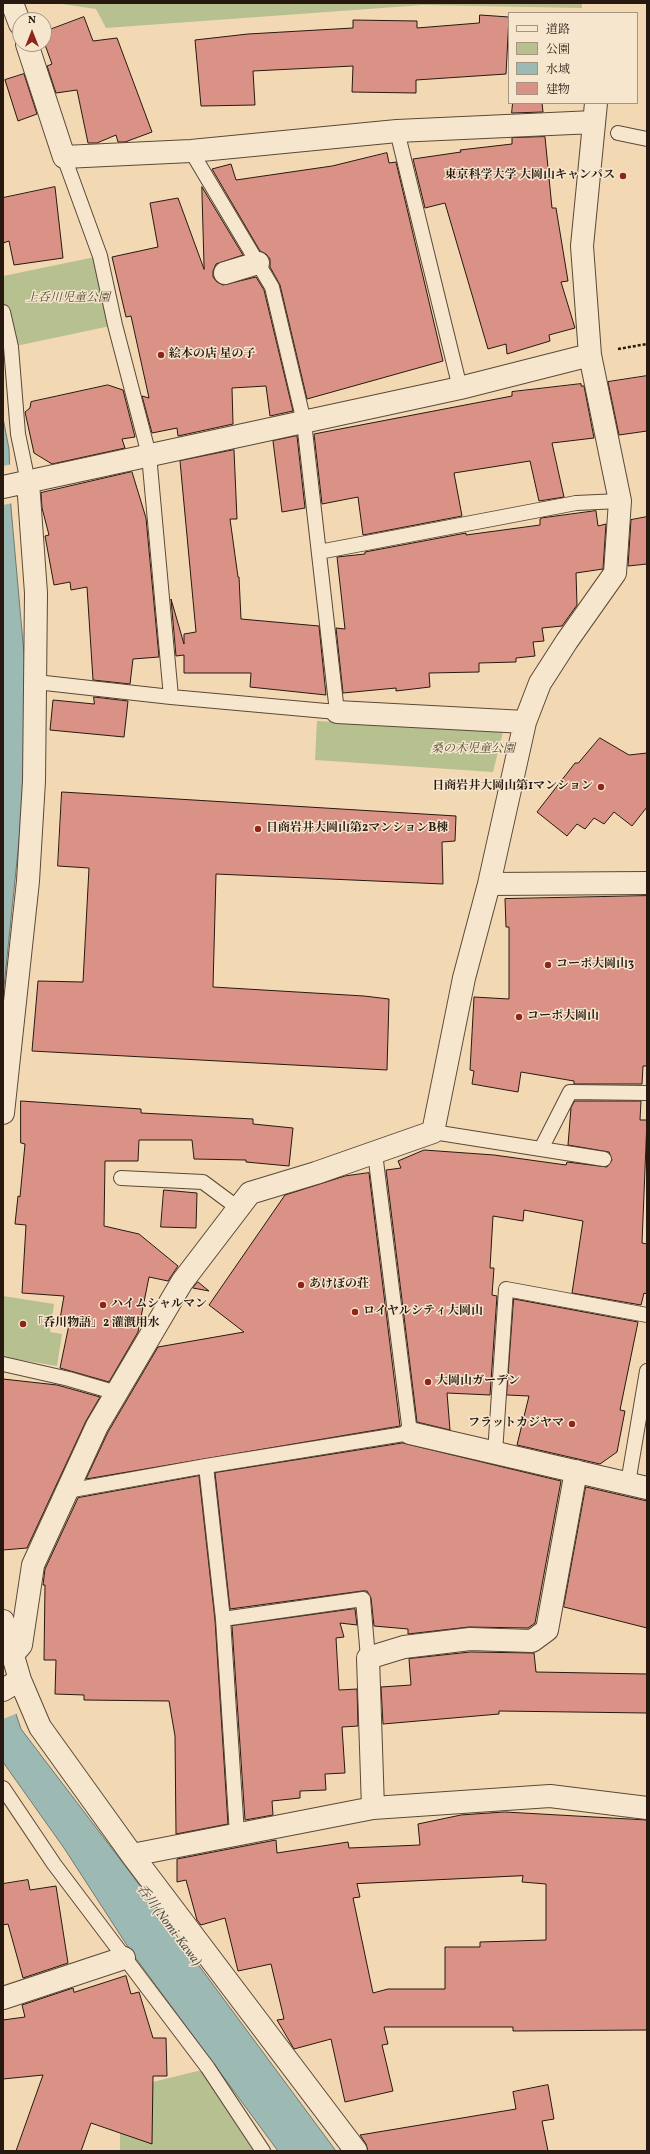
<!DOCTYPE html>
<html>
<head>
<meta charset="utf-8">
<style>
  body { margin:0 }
  #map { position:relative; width:650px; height:2154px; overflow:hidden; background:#f2d9b3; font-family:Vollkorn,"Noto Serif JP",serif }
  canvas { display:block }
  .frame { position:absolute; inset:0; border:4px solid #271910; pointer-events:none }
  .legend { position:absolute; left:508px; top:12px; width:130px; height:92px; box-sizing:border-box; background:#f7e6ce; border:1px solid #a49482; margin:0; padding:5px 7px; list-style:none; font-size:12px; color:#271910 }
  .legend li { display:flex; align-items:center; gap:8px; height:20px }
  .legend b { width:20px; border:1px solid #a49482 }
  .north { position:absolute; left:12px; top:12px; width:40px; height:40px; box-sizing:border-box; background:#f7e6ce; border:1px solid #a49482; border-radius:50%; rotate:0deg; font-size:11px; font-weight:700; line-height:16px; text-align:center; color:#271910 }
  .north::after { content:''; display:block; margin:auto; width:14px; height:18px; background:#8f2418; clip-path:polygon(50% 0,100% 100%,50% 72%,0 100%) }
</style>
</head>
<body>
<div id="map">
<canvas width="650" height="2154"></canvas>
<div class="frame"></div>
<ul class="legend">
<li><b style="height:5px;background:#f7e6ce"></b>道路</li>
<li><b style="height:11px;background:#b7c08f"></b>公園</li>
<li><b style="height:11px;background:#9cb9b3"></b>水域</li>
<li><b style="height:11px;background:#da9286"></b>建物</li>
</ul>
<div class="north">N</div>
</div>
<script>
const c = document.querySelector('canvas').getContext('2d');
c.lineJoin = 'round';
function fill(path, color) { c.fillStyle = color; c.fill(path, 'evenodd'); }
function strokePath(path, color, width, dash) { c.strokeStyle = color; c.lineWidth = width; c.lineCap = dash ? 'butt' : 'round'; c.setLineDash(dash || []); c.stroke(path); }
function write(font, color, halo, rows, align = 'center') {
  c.font = font + ' Vollkorn,"Noto Serif JP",serif'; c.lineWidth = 3; c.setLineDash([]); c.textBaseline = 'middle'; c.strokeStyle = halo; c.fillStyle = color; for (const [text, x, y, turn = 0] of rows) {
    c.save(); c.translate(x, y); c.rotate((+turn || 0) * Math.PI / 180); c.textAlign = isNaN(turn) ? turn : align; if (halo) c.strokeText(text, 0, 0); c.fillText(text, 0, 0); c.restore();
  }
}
const green = new Path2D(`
  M55 3H582V8L423 5 106 28 96 9Z
  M100 256 115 325 11 347 3 312V276Z
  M317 721 503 732 493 772 315 760Z
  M3 1296 54 1304 50 1332 62 1334 57 1366 3 1357Z
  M202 2070 255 2151H120V2090Z`);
const water = new Path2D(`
  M3 418 9 449 11 508 28 699 25 783 3 996Z
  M3 1675 21 1729 126 1867 336 2151H278L132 1953 64 1848 3 1762Z`);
const pier = new Path2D(`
  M12 464 13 503 3 505V466Z
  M3 1673 18 1713 3 1719Z`);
const building = new Path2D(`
  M480 15 509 17 506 74 416 80V93L352 92 353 66 253 71 255 105 201 106 195 40 248 34 353 28V20L417 21V28L479 23Z
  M84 17 93 41 117 38 152 132 125 142H118L116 135 97 143H88L77 90 56 93 47 66 52 64 44 42V32Z
  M24 74 37 114 18 121 5 80Z
  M513 103H542L543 112 512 113Z
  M545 137 552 208H556L568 281 561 282 575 328 549 335 550 341 507 354 506 344 488 349 445 203 425 208 413 159 461 152 460 150 512 144V138Z
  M387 153 389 163 396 162 443 361 307 399 280 285 270 267V259L266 254 260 251 212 169 231 164 236 180 332 166Z
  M55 187 63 258 14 265 9 241 3 243V198Z
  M202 187 243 255 216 264 213 271V277L217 282 223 285 256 277 264 290 293 411 270 416 266 386 232 388 233 424 178 436 177 428 152 433 142 396 149 398 131 316 126 317 112 257 158 247 150 203 178 198 204 269Z
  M647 376V431L619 435 608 382Z
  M581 384V386H584L594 438 552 443 564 497 539 501 530 461 454 473 462 516 363 535 358 497 322 504 314 434 512 396V392Z
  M108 385 123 390 135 437 122 439 125 448 52 464 34 453 25 412 30 408 31 402Z
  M297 436 305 508 282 512 273 441Z
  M234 450 237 519H230L238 577H239L241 619 319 626 326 695 250 687 251 673H184V655L176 656 171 599 184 644V634L196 632 180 461Z
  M132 472 146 518 159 657 133 659 130 684 93 680 87 587 71 590 70 582 54 585 45 536 49 535 42 508 41 493Z
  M596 511 598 526 606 524 603 569 576 573 577 605 562 626 542 628 544 641 533 642 535 656 516 658V662L479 663V672L429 673 430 687 396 691V688L343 693 336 628 345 629 337 557 365 554V552L466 533V535L540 525V519L542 518Z
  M647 517V564L628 566 631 520Z
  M94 697 128 701 124 737 50 730 53 700 94 704Z
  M600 738 629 755 647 753V807L632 826 614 812 604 824 594 818 585 829 577 824 567 836 537 812 575 763H578Z
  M62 792 456 816 455 841 442 842 443 884 216 874 213 987 364 996 389 999 387 1070 32 1051 38 981 83 982 89 868 58 866Z
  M647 896V1066H643L642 1084H574V1081L521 1072 518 1092 472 1084 474 1071 470 1070 474 997 509 999V927H506L505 899Z
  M21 1101 141 1109V1113L253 1119V1124L293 1128 289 1166 246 1162V1160L194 1159 192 1140H139L138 1161H105L104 1226 139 1234 178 1266 168 1281 149 1277 138 1332 109 1382 60 1368 70 1320 60 1319 64 1296 22 1293 26 1225 15 1224 18 1196 20 1197 25 1144 21 1143Z
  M575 1101H641L640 1120H647L642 1243 647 1244V1294L644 1293 641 1305 572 1293 583 1221 524 1210 523 1221 493 1216 490 1268H494L492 1295 497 1296 490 1395 447 1393 450 1430 417 1422 386 1170 401 1168 398 1161 424 1150 494 1155 566 1165 567 1162 607 1167 612 1160 609 1152 568 1145 571 1108Z
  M369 1173 400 1426 86 1479 108 1432 158 1347 244 1332 209 1305 285 1195 345 1176Z
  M164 1190 197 1193 196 1228 161 1227Z
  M198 1282 209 1291 193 1288Z
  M514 1299 638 1322 620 1410 625 1411 617 1452 600 1464 517 1445 529 1396 507 1395Z
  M3 1379 57 1385 100 1397 86 1421 27 1548 3 1550Z
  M403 1443 561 1481 535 1623 528 1628 469 1627 408 1634V1629L374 1626 371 1598 367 1591H362L230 1609 215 1473Z
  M199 1476 215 1620 228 1824 176 1834 175 1736 169 1701 84 1700V1695L55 1694 56 1660H44L45 1585H43L45 1569 78 1498Z
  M586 1487 647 1501V1628L564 1607Z
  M355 1609 357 1625 340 1623 344 1637 336 1638 339 1690 357 1689 358 1726 342 1727 345 1773 325 1774 326 1790 300 1791V1798L272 1801 273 1815 245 1820 232 1626Z
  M471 1652 534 1653 536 1672 647 1674V1713L499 1711V1714L383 1724 381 1687 411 1685 409 1659Z
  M505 1812 647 1820V2030L513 2031V2027H384L388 2044 382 2045 393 2091 345 2102 331 2039 294 2049 277 2020 284 2019 271 1964 238 1971 225 1918 201 1925 197 1920 186 1880 177 1882V1859L276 1840 277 1853 348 1842 349 1848 420 1845 418 1824 461 1815ZM523 1876 522 1882 546 1884V1940L480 1942V1947H445V1989H388L373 1993 353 1898 360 1897 357 1884Z
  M28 1880 30 1890 56 1886 68 1963 23 1978 8 1924 3 1925V1884Z
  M126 1976 131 1994 139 1992 153 2038H166L167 2076H153L152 2144 91 2123 81 2151H16L43 2075 3 2079V2020L25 2017 22 2005 73 1988 74 1992Z
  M548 2085 554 2119 542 2121 548 2151H368L366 2144 360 2135 516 2109 513 2092Z`);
const path = new Path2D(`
  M618 349 647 344`);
const lane = new Path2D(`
  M397 131 460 388
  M618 133 647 139
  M64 157 100 256 115 325 149 455 171 697
  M3 312 11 347 18 434 28 482
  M319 552 576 503 620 501
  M36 682 171 697 337 712 304 422 272 287 191 151
  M433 1132 604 1159
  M541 1149 570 1092 647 1093
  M121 1178 203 1182 238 1208
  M3 1364 69 1379 117 1393
  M495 1453 506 1289 647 1315
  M206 1466 223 1619 237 1834
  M628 1483 647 1371
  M67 1491 206 1466 410 1433 375 1153
  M223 1619 363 1599 368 1658
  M3 1788 54 1864 208 2068 263 2151`);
const street = new Path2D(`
  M12 3 20 24
  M27 44 64 157 191 151 397 131 594 122
  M225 273 258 263
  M3 487 460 388 590 355
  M337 712 525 722
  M489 884 647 883
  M3 1113 28 881 34 781 36 593 28 482
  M410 1433 647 1488
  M3 1621 20 1680 40 1727 132 1855 356 2151
  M14 1653 21 1645 33 1565 97 1426 182 1282 250 1193 316 1173 433 1132 464 978 489 884 525 722 540 683 567 641 615 573 620 501 590 355 582 246 596 103
  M3 1690 20 1680
  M373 1808 368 1658 404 1647 470 1639 532 1641 547 1630 576 1471
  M132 1855 373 1808 550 1796 647 1808
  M3 1998 124 1958`);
const markers = [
  [623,176,4,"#8f2418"],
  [161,355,4,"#8f2418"],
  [601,787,4,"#8f2418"],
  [258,829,4,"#8f2418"],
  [548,965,4,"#8f2418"],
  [519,1017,4,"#8f2418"],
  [301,1285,4,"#8f2418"],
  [103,1305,4,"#8f2418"],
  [355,1312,4,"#8f2418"],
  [23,1324,4,"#8f2418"],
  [428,1382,4,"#8f2418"],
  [572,1424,4,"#8f2418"]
];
const poiNames = [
  ["東京科学大学 大岡山キャンパス",615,176,"right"],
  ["絵本の店 星の子",169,355],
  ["日商岩井大岡山第1マンション",593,787,"right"],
  ["日商岩井大岡山第2マンションB棟",266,829],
  ["コーポ大岡山3",556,965],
  ["コーポ大岡山",527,1017],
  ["あけぼの荘",309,1285],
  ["ハイムシャルマン",111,1305],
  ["ロイヤルシティ大岡山",363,1312],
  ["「呑川物語」2 灌漑用水",31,1324],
  ["大岡山ガーデン",436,1382],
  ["フラットカジヤマ",564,1424,"right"]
];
const parkNames = [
  ["上呑川児童公園",68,299],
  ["桑の木児童公園",473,750]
];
const waterNames = [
  ["呑川 (Nomi-Kawa)",168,1926,53]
];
fill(green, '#b7c08f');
fill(water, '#9cb9b3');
strokePath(water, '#6d7972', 1);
fill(pier, '#f2d9b3');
fill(building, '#da9286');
strokePath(building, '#271910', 1);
strokePath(lane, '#5a4939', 16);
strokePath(street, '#5a4939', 24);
strokePath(path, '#271910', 2.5, [3, 2]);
strokePath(lane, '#f7e6ce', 14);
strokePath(street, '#f7e6ce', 22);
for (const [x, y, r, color] of markers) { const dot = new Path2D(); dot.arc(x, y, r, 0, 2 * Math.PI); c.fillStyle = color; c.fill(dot); strokePath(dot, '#f7e6ce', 1.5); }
write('bold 12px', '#271910', '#f7e6ce', poiNames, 'left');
write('italic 12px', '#524b36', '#f7e6ce', parkNames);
write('italic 13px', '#505149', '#f7e6ce', waterNames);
</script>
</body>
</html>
